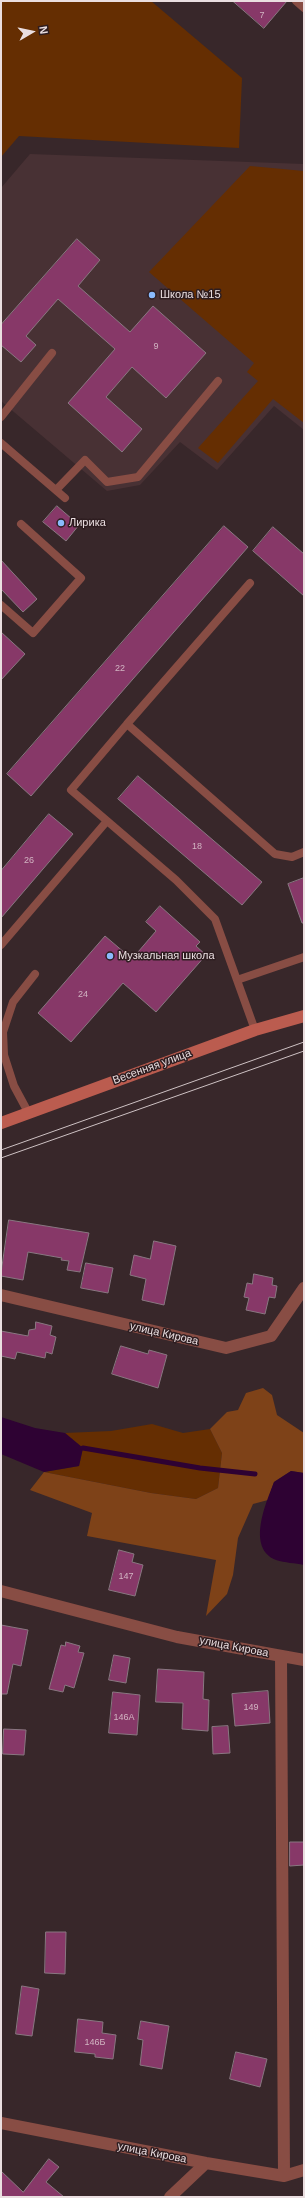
<!DOCTYPE html>
<html>
<head>
<meta charset="utf-8">
<style>
  body { margin:0 }
  #map { position:relative; width:305px; height:2198px; overflow:hidden; background:#38272a; font-family:Helvetica,sans-serif }
  canvas { display:block }
  .frame { position:absolute; inset:0; border:2px solid #eadee0; pointer-events:none }
  .north { position:absolute; left:12px; top:12px; width:40px; height:40px; -webkit-text-stroke:3px #2e1d20; paint-order:stroke; rotate:81deg; font-size:11px; font-weight:700; line-height:16px; text-align:center; color:#eadee0 }
  .north::after { content:''; display:block; margin:auto; width:14px; height:18px; background:#eadee0; clip-path:polygon(50% 0,100% 100%,50% 72%,0 100%) }
</style>
</head>
<body>
<div id="map">
<canvas width="305" height="2198"></canvas>
<div class="frame"></div>
<div class="north">N</div>
</div>
<script>
const c = document.querySelector('canvas').getContext('2d');
c.lineJoin = 'round';
function fill(path, color) { c.fillStyle = color; c.fill(path, 'evenodd'); }
function strokePath(path, color, width, dash) { c.strokeStyle = color; c.lineWidth = width; c.lineCap = dash ? 'butt' : 'round'; c.setLineDash(dash || []); c.stroke(path); }
function write(font, color, halo, rows, align = 'center') {
  c.font = font + ' Helvetica,sans-serif'; c.lineWidth = 3; c.setLineDash([]); c.textBaseline = 'middle'; c.strokeStyle = halo; c.fillStyle = color; for (const [text, x, y, turn = 0] of rows) {
    c.save(); c.translate(x, y); c.rotate((+turn || 0) * Math.PI / 180); c.textAlign = isNaN(turn) ? turn : align; if (halo) c.strokeText(text, 0, 0); c.fillText(text, 0, 0); c.restore();
  }
}
const built = new Path2D(`
  M30 154 304 164V430L274 406 217 470 180 442 140 485 107 491 1 401V188Z`);
const green = new Path2D(`
  M1 1H151L242 78 239 148 19 136 1 157Z
  M250 166 304 171V423L273 399 218 463 198 448 258 381 247 372 254 363 149 272Z
  M152 1424 183 1433 210 1429 222 1453 218 1488 196 1499 151 1493 44 1472 79 1466 83 1448 65 1433 111 1431Z`);
const forest = new Path2D(`
  M263 1388 272 1395 277 1415 304 1433V1473L291 1471 274 1482 268 1500 253 1504 238 1538 233 1575 227 1594 206 1616 216 1560 87 1536 92 1513 30 1490 44 1472 151 1493 196 1499 218 1488 222 1453 210 1429 227 1412 238 1410 246 1393Z`);
const water = new Path2D(`
  M1 1417 35 1428 65 1433 83 1448 79 1466 44 1472 1 1454Z
  M291 1471 304 1473V1565C295 1563 285 1563 276 1560 246 1548 266 1503 274 1482Z`);
const stream = new Path2D(`
  M83 1448 200 1468 255 1474`);
const building = new Path2D(`
  M233 1H287L264 28Z
  M77 239 100 260 78 286 130 332 153 306 206 353 166 398 132 367 106 397 142 429 122 452 68 403 115 349 58 299 26 336 36 345 21 362 1 345V325Z
  M57 506 79 525 66 541 43 522Z
  M224 526 248 547 31 796 7 774Z
  M273 527 304 554V596L253 551Z
  M1 560 37 599 23 612 1 589Z
  M1 632 25 654 1 680Z
  M138 776 262 882 242 905 118 799Z
  M49 814 73 834 1 918V871Z
  M304 878V923H302L288 884Z
  M160 906 200 942 196 946 206 955 156 1012 123 983 71 1042 38 1013 105 936 132 959 156 931 146 922Z
  M9 1220 89 1233 80 1272 67 1270 69 1261 61 1260 62 1258 28 1252 23 1280 1 1276Z
  M154 1241 176 1246 164 1305 142 1300 146 1279 130 1275 134 1255 150 1259Z
  M86 1263 113 1268 108 1293 81 1288Z
  M254 1274 273 1278 272 1285 277 1286 275 1298 269 1297 265 1314 246 1310 249 1298 244 1297 247 1283 252 1284Z
  M36 1322 52 1326 50 1335 56 1337 52 1354 46 1352 45 1358 17 1352 15 1359 1 1356V1331L28 1336 29 1330 35 1329Z
  M121 1346 148 1354 149 1350 167 1355 158 1388 112 1374Z
  M119 1550 134 1554 132 1562 143 1565 135 1596 109 1590Z
  M1 1625 28 1630 21 1666 13 1664 7 1694H1Z
  M66 1642 80 1646 78 1652 84 1653 74 1688 65 1685 63 1692 49 1689 61 1645 65 1646Z
  M114 1655 130 1658 126 1683 109 1680Z
  M158 1669 204 1672 203 1699 209 1700 208 1731 182 1729 183 1703 156 1702Z
  M268 1691 270 1723 235 1726 232 1694Z
  M113 1692 140 1695 137 1735 109 1733Z
  M228 1726 230 1753 213 1754 212 1727Z
  M4 1729 26 1730 24 1755 3 1754Z
  M290 1842H304V1865L290 1866Z
  M46 1932H66L65 1974 45 1973Z
  M22 1986 39 1989 32 2036 16 2034Z
  M78 2019 103 2022 102 2033 116 2035 113 2059 95 2057V2054L75 2052Z
  M141 2021 169 2026 162 2069 140 2065 143 2040 138 2039Z
  M236 2052 267 2059 260 2087 230 2079Z
  M49 2159 59 2167 46 2182 64 2197H1V2171L23 2192Z`);
const lane = new Path2D(`
  M296 1 304 8
  M1 417 52 353
  M1 443 65 498
  M56 490 85 460 107 482 138 477 218 381
  M1 605 33 633 81 578 21 524
  M127 724 250 583
  M1 945 107 821
  M237 980 304 957
  M255 1030 215 919 176 880 71 790 127 724 275 854 292 857 304 852
  M28 1112 14 1086 4 1055 3 1032 13 1002 35 974`);
const street = new Path2D(`
  M1 1295 226 1348 271 1336 304 1288
  M1 1591 177 1637 304 1660
  M281 1656 284 2176
  M1 2123 206 2163 284 2176 304 2170
  M170 2197 206 2163`);
const secondary = new Path2D(`
  M1 1123 255 1030 304 1016`);
const tram = new Path2D(`
  M1 1150 304 1042
  M1 1158 304 1051`);
const markers = [
  [152,295,4,"#8abafc"],
  [61,523,4,"#8abafc"],
  [110,956,4,"#8abafc"]
];
const numberNames = [
  ["7",262,16],
  ["9",156,347],
  ["22",120,669],
  ["18",197,847],
  ["26",29,861],
  ["24",83,995],
  ["147",126,1577],
  ["149",251,1708],
  ["146А",124,1718],
  ["146Б",95,2043]
];
const poiNames = [
  ["Школа №15",160,295],
  ["Лирика",69,523],
  ["Музкальная школа",118,956]
];
const streetNames = [
  ["Весенняя улица",152,1067,-20],
  ["улица Кирова",164,1334,13],
  ["улица Кирова",234,1647,11],
  ["улица Кирова",152,2153,11]
];
fill(built, '#483134');
fill(green, '#652e02');
fill(forest, '#7e4218');
fill(water, '#2e0233');
strokePath(stream, '#2e0233', 5);
fill(building, '#873868');
strokePath(building, '#897781', 1);
strokePath(lane, '#884d44', 8);
strokePath(street, '#884d44', 12);
strokePath(secondary, '#bb5c4f', 12);
strokePath(tram, '#cec2c4', 1);
for (const [x, y, r, color] of markers) { const dot = new Path2D(); dot.arc(x, y, r, 0, 2 * Math.PI); c.fillStyle = color; c.fill(dot); strokePath(dot, '#2e1d20', 1.5); }
write('9px', '#d1b4c2', null, numberNames);
write('11px', '#eadee0', '#2e1d20', poiNames, 'left');
write('11px', '#eadee0', '#2e1d20', streetNames);
</script>
</body>
</html>
